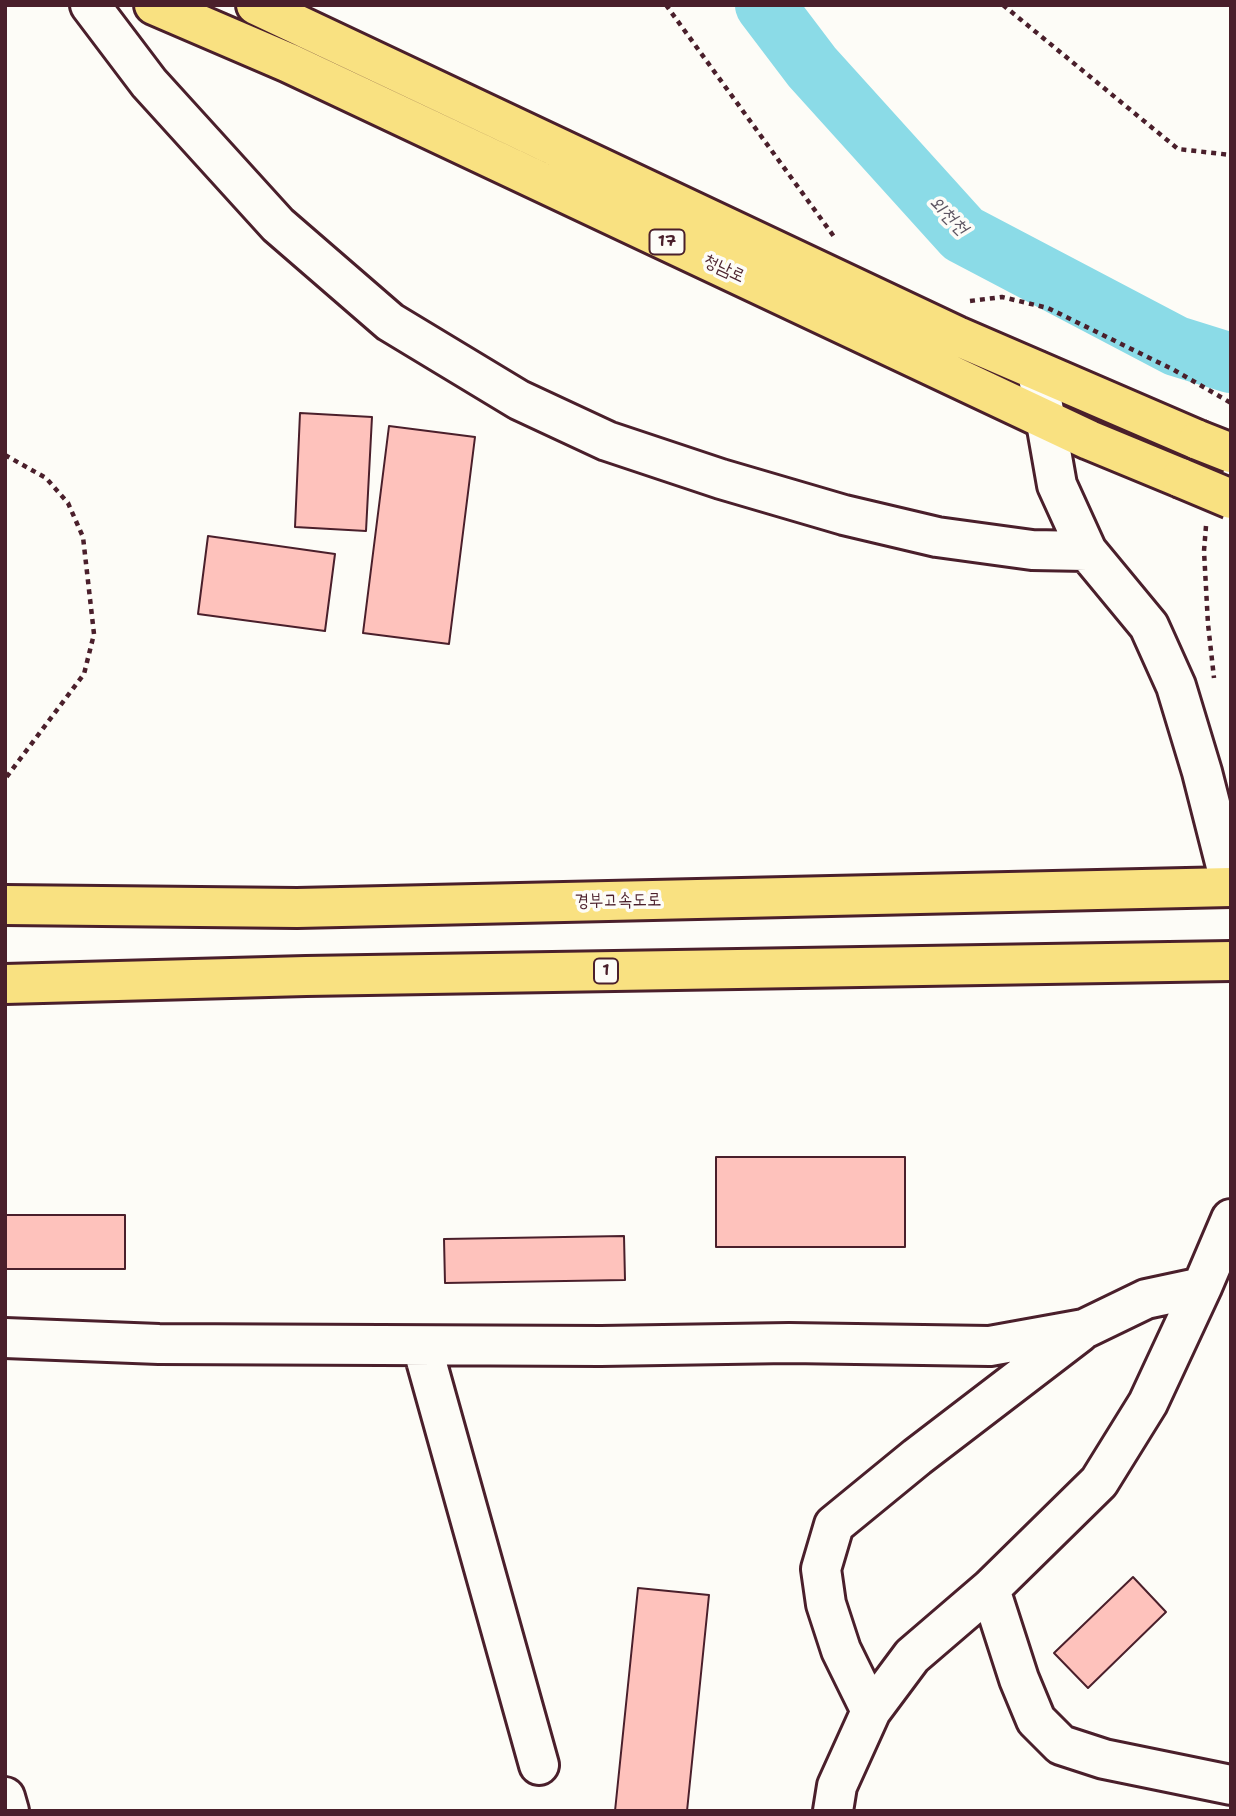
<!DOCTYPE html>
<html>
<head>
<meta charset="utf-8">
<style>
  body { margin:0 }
  #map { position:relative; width:1236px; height:1816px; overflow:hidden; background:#fdfcf7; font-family:"Shantell Sans",sans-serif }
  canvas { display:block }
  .frame { position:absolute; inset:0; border:7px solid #4a1f2b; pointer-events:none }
</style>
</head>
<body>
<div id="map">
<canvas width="1236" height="1816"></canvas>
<div class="frame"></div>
</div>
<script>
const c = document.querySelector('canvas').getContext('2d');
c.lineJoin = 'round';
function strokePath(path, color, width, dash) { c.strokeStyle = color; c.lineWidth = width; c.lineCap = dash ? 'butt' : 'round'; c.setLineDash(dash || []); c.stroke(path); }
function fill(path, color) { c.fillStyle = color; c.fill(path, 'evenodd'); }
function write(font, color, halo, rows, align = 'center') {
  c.font = font + ' "Shantell Sans","Poor Story",sans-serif'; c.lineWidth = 7; c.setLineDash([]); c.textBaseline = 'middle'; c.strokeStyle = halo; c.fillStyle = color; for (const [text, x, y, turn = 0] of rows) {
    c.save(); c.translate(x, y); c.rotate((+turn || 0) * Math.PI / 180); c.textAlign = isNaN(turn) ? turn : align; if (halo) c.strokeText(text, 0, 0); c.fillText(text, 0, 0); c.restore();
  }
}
const river = new Path2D(`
  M765 5 812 67 963 234 1176 346 1231 363`);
const building = new Path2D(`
  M300 413 372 417 366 531 295 527Z
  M389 426 475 437 449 644 363 633Z
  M208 536 335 554 325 631 198 614Z
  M716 1157H905V1247H716Z
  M5 1215H125V1269H5Z
  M624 1236 625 1280 445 1283 444 1239Z
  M1133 1577 1166 1612 1088 1688 1054 1653Z
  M638 1588 709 1595 687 1811H615Z`);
const path = new Path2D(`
  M666 5 835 238
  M1003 5 1178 149 1231 155
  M970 301 1002 297 1048 308 1174 370 1231 403
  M5 455 46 478 68 503 83 537 94 634 84 674 5 779
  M1206 526 1204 551 1208 624 1214 678`);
const minor = new Path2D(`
  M90 5 149 83 278 225 390 322 519 400 607 441 721 479 844 515 937 537 1032 550 1087 551
  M1037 371 1057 485 1087 551 1149 626 1176 686 1202 772 1231 886
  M5 1338 159 1344 601 1346 789 1343 990 1346 1084 1329 1146 1299 1202 1287
  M422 1346 539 1765
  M990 1589 1019 1679 1036 1720 1061 1745 1104 1759 1231 1785
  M871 1711 841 1650 826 1604 821 1569 834 1525 917 1457 1079 1333
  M5 1797 9 1811
  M833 1811 837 1786 871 1711 912 1656 990 1589 1099 1482 1148 1403 1202 1287 1231 1219`);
const major = new Path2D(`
  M154 5 289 63 1089 440 1181 478
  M256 5 957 336 1198 440`);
const highway = new Path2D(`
  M5 905 297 908 1231 887
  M5 984 306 976 1231 961`);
const majorBridge = new Path2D(`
  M1198 440 1231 453
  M1181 478 1231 499`);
const shields = [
  [667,242,35],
  [606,971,24]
];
const shieldNames = [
  ["17",667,242],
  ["1",606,971]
];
const streetNames = [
  ["청남로",724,269,25],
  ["경부고속도로",618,901,-1]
];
const waterNames = [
  ["외천천",948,216,45]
];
strokePath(river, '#8bdbe7', 60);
fill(building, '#fec2bc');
strokePath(building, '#4a1f2b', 2);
strokePath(minor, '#4a1f2b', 44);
strokePath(major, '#4a1f2b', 44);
strokePath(highway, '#4a1f2b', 44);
strokePath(path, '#4a1f2b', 4.5, [5, 5]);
strokePath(minor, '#fdfcf7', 38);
strokePath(major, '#f9e181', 38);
strokePath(highway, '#f9e181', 38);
strokePath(majorBridge, '#4a1f2b', 44, []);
strokePath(majorBridge, '#f9e181', 38);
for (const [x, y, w] of shields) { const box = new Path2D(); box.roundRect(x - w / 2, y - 12.5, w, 25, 5); c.fillStyle = '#fdfcf7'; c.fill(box); strokePath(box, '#4a1f2b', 2); }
write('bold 16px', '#4a1f2b', null, shieldNames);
write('18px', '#4a1f2b', '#fdfcf7', streetNames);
write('italic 19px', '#5e5763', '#fdfcf7', waterNames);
</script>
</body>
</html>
